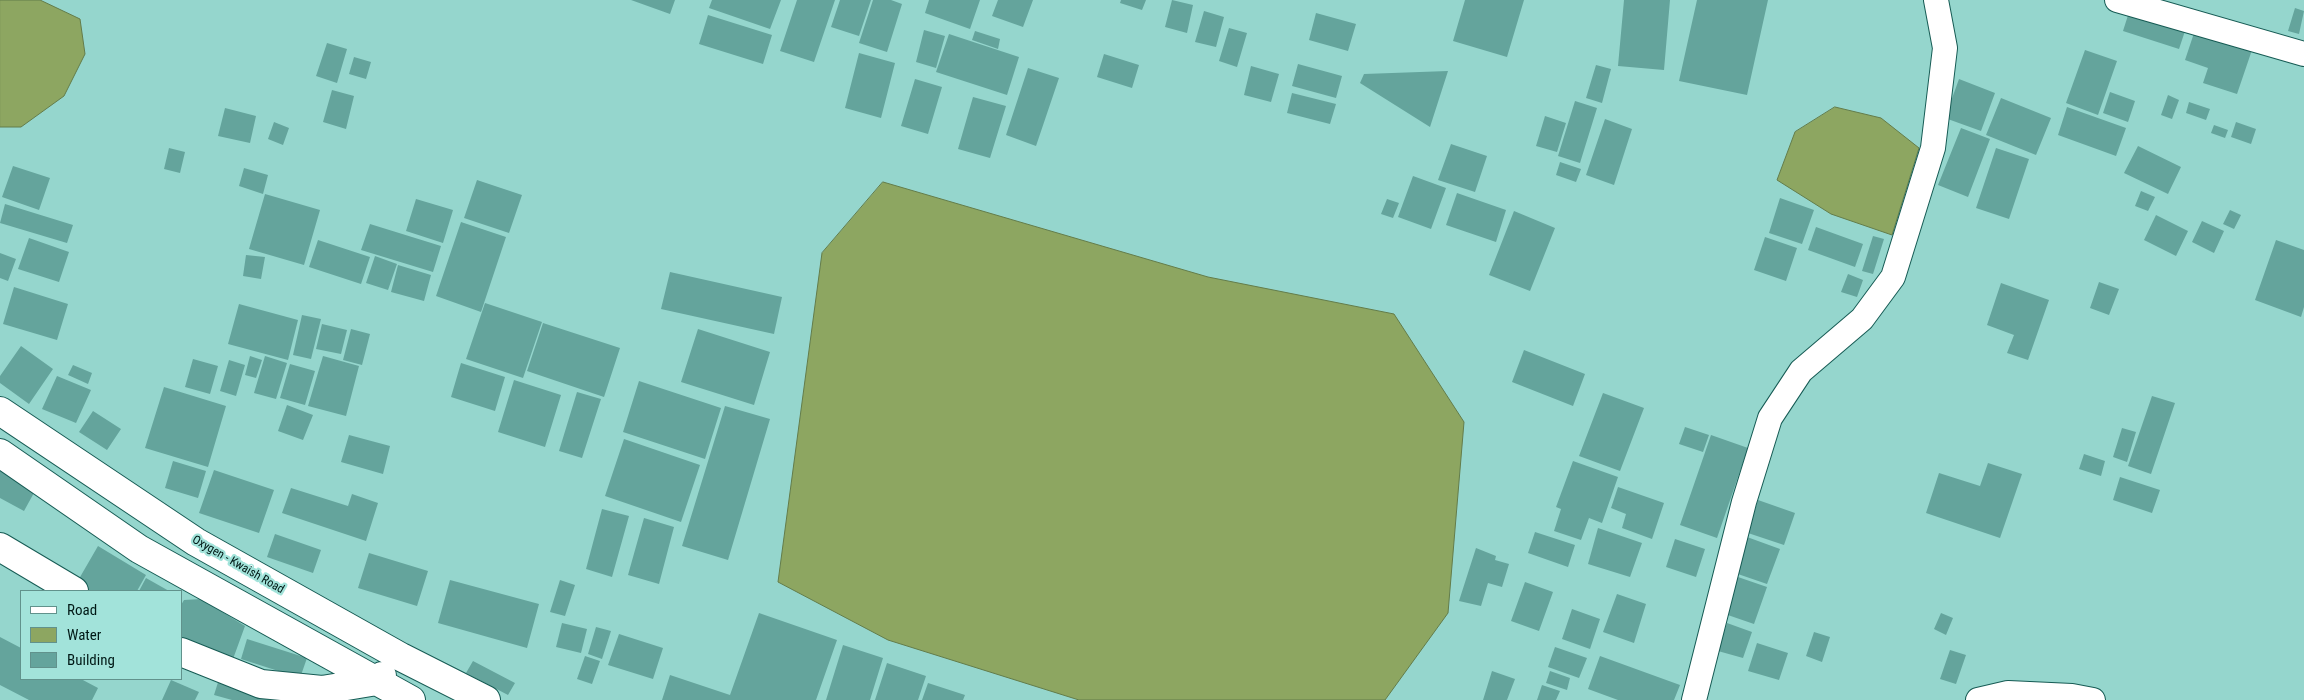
<!DOCTYPE html>
<html>
<head>
<meta charset="utf-8">
<style>
  body { margin:0 }
  #map { position:relative; width:2304px; height:700px; overflow:hidden; background:#95d6cd; font-family:"Roboto Condensed",sans-serif }
  canvas { display:block }
  .legend { position:absolute; left:20px; top:590px; width:162px; height:90px; box-sizing:border-box; background:#a2e3da; border:1px solid #61928c; margin:0; padding:6px 9px; list-style:none; font-size:15px; color:#001916 }
  .legend li { display:flex; align-items:center; gap:10px; height:25px }
  .legend b { width:25px; border:1px solid #61928c }
</style>
</head>
<body>
<div id="map">
<canvas width="2304" height="700"></canvas>
<ul class="legend">
<li><b style="height:6px;background:#fff"></b>Road</li>
<li><b style="height:14px;background:#8da661"></b>Water</li>
<li><b style="height:14px;background:#64a49c"></b>Building</li>
</ul>
</div>
<script>
const c = document.querySelector('canvas').getContext('2d');
c.lineJoin = 'round';
function fill(path, color) { c.fillStyle = color; c.fill(path, 'evenodd'); }
function strokePath(path, color, width, dash) { c.strokeStyle = color; c.lineWidth = width; c.lineCap = dash ? 'butt' : 'round'; c.setLineDash(dash || []); c.stroke(path); }
function write(font, color, halo, rows, align = 'center') {
  c.font = font + ' "Roboto Condensed",sans-serif'; c.lineWidth = 4.5; c.setLineDash([]); c.textBaseline = 'middle'; c.strokeStyle = halo; c.fillStyle = color; for (const [text, x, y, turn = 0] of rows) {
    c.save(); c.translate(x, y); c.rotate((+turn || 0) * Math.PI / 180); c.textAlign = isNaN(turn) ? turn : align; if (halo) c.strokeText(text, 0, 0); c.fillText(text, 0, 0); c.restore();
  }
}
const water = new Path2D(`
  M0 0H40L80 19 85 54 64 96 21 127H0Z
  M1835 107 1881 118 1919 148 1892 235 1831 214 1777 180 1795 132Z
  M883 182 1208 277 1394 314 1464 422 1448 613 1385 700H1079L888 640 778 582 822 253Z`);
const building = new Path2D(`
  M631 0H675L670 14Z
  M712 0H781L770 29 709 8Z
  M797 0H835L814 62 780 51Z
  M840 0H871L859 36 831 27Z
  M873 0H891L902 4 887 52 859 43Z
  M929 0H980L970 29 925 13Z
  M998 0H1033L1023 27 992 16Z
  M1121 0H1146L1142 10 1120 3Z
  M1172 0 1193 5 1187 33 1165 27Z
  M1465 0H1524L1507 57 1453 41Z
  M1624 0H1670L1664 70 1618 66Z
  M1697 0H1768L1747 95 1679 81Z
  M2295 8 2304 11 2299 34 2288 31Z
  M2130 9 2186 28 2179 49 2123 31Z
  M1204 11 1224 17 1216 47 1195 42Z
  M1316 13 1356 24 1348 51 1309 40Z
  M708 15 772 35 763 64 699 44Z
  M2196 27 2253 47 2237 94 2203 83 2208 68 2185 60Z
  M1229 28 1247 33 1237 67 1219 61Z
  M924 30 945 36 936 68 916 62Z
  M975 31 1000 39 998 49 972 40Z
  M949 34 1019 57 1007 95 936 72Z
  M327 43 347 49 337 83 316 76Z
  M2085 50 2117 61 2098 115 2066 103Z
  M859 53 895 63 881 118 845 108Z
  M1104 54 1139 65 1132 88 1097 77Z
  M354 57 371 62 366 79 349 74Z
  M1298 64 1342 76 1336 98 1292 86Z
  M1596 65 1611 69 1602 103 1586 98Z
  M1251 66 1279 74 1271 102 1244 95Z
  M1028 68 1059 78 1036 146 1006 135Z
  M1448 71 1430 127 1360 83 1364 74Z
  M915 79 942 87 928 134 901 126Z
  M1959 79 1995 93 1981 131 1945 118Z
  M332 90 354 96 346 129 323 122Z
  M2110 92 2135 101 2128 122 2103 113Z
  M1292 93 1336 104 1330 124 1287 113Z
  M2168 95 2179 100 2172 119 2161 115Z
  M973 97 1006 106 990 158 958 149Z
  M2001 98 2051 118 2036 155 1986 135Z
  M1575 101 1597 108 1580 163 1558 156Z
  M2189 102 2210 109 2206 120 2186 113Z
  M2067 107 2126 128 2116 156 2058 135Z
  M225 108 256 116 250 143 218 136Z
  M1545 116 1566 123 1557 152 1536 146Z
  M1605 119 1632 129 1614 185 1586 175Z
  M274 122 289 128 283 145 268 139Z
  M2236 122 2256 129 2251 144 2231 137Z
  M2214 125 2228 130 2225 138 2211 133Z
  M1961 128 1990 139 1968 197 1938 185Z
  M1451 144 1487 156 1475 192 1438 180Z
  M2138 146 2181 167 2168 194 2124 173Z
  M169 148 185 152 180 173 164 169Z
  M1996 148 2029 159 2009 219 1976 208Z
  M1560 162 1581 169 1576 182 1556 175Z
  M13 166 50 178 39 210 2 197Z
  M244 168 268 175 263 194 239 186Z
  M1413 176 1446 188 1431 229 1398 217Z
  M477 180 522 195 509 233 464 218Z
  M2141 191 2155 197 2148 211 2135 206Z
  M1457 193 1506 210 1496 242 1446 225Z
  M265 194 320 210 304 265 249 249Z
  M1780 198 1814 210 1802 244 1769 233Z
  M416 199 453 210 443 243 406 231Z
  M1387 199 1399 203 1393 218 1381 214Z
  M5 204 73 225 67 243 0 223Z
  M2230 210 2241 215 2234 229 2223 224Z
  M1514 211 1555 228 1530 291 1489 275Z
  M2156 215 2188 231 2176 256 2144 240Z
  M2202 221 2224 231 2214 253 2192 242Z
  M461 222 506 237 481 312 436 296Z
  M370 224 441 246 433 272 361 250Z
  M1816 227 1863 244 1855 267 1808 250Z
  M1873 236 1884 239 1873 274 1862 271Z
  M1765 237 1797 248 1786 281 1754 270Z
  M29 238 69 252 59 282 18 269Z
  M318 240 370 257 361 284 309 267Z
  M2276 240 2304 250V307L2301 317 2255 300Z
  M0 253 16 259 8 281 0 278Z
  M246 255 265 257 261 279 243 276Z
  M375 256 397 264 388 290 366 283Z
  M398 265 431 275 424 301 391 292Z
  M670 272 782 297 774 334 661 309Z
  M1848 274 1863 280 1857 297 1841 292Z
  M2099 282 2119 289 2109 315 2090 308Z
  M2001 283 2049 300 2028 360 2007 353 2014 335 1987 325Z
  M14 287 68 304 57 340 3 324Z
  M485 303 542 322 523 378 466 359Z
  M239 304 298 320 288 360 228 344Z
  M302 315 321 319 311 359 293 355Z
  M543 323 620 348 604 397 527 371Z
  M322 324 347 330 341 354 316 349Z
  M351 329 370 334 362 365 343 360Z
  M698 329 770 352 754 405 681 382Z
  M21 346 53 369 29 404 0 383V376Z
  M1524 350 1585 374 1573 406 1512 382Z
  M250 356 262 360 256 378 245 375Z
  M265 356 287 363 276 399 254 393Z
  M323 356 359 366 346 416 308 406Z
  M193 359 218 366 210 394 185 387Z
  M229 360 245 365 236 396 220 391Z
  M461 363 505 377 495 411 451 397Z
  M290 364 315 371 305 405 280 398Z
  M73 365 92 373 88 384 68 375Z
  M57 376 91 390 76 423 42 409Z
  M514 380 561 395 545 447 498 432Z
  M639 381 721 408 705 459 623 432Z
  M164 387 226 406 208 467 145 448Z
  M577 392 601 399 582 458 559 451Z
  M1603 393 1644 408 1620 471 1579 456Z
  M2152 396 2175 403 2151 474 2128 466Z
  M287 405 313 415 303 440 278 431Z
  M725 406 770 419 728 560 682 546Z
  M93 411 121 429 107 450 79 432Z
  M1685 427 1709 435 1703 452 1679 444Z
  M2122 428 2136 432 2127 462 2113 457Z
  M349 435 390 446 383 474 341 462Z
  M1711 435 1748 448 1717 538 1680 525Z
  M624 439 700 465 681 522 605 496Z
  M2084 454 2105 461 2101 476 2079 469Z
  M173 461 206 471 198 498 165 488Z
  M1573 461 1618 477 1602 523 1589 518 1581 540 1554 531 1561 509 1556 507Z
  M1988 463 2022 474 2000 538 1926 513 1939 473 1980 486Z
  M0 469 35 491 24 511 0 498Z
  M214 470 274 490 259 533 199 513Z
  M2120 477 2160 490 2152 513 2113 500Z
  M1618 487 1664 503 1652 539 1622 528 1626 514 1611 508Z
  M291 488 348 506 352 494 378 503 366 541 282 513Z
  M1758 500 1795 513 1784 545 1748 533Z
  M602 509 629 516 612 577 586 569Z
  M644 518 674 527 659 584 628 575Z
  M1598 528 1642 543 1630 577 1588 564Z
  M1535 532 1575 545 1568 567 1528 553Z
  M275 534 321 550 313 573 267 557Z
  M1747 537 1780 549 1767 584 1735 573Z
  M1675 539 1705 549 1696 577 1666 567Z
  M98 546 146 575 137 591H88L76 584Z
  M1476 548 1496 556 1495 560 1509 564 1502 587 1488 583 1481 606 1459 601Z
  M369 553 428 571 417 606 358 588Z
  M1735 576 1767 587 1754 624 1722 613Z
  M146 578 169 591H139Z
  M450 580 539 604 527 648 438 623Z
  M560 580 575 585 565 616 550 612Z
  M1525 582 1553 592 1539 631 1511 621Z
  M1617 594 1646 604 1634 643 1603 632Z
  M201 599 245 626 233 659 181 639V605L184 600Z
  M1572 609 1600 619 1590 649 1562 639Z
  M759 613 837 640 816 700H662L670 675 730 695Z
  M1941 613 1953 618 1946 635 1934 629Z
  M562 623 587 629 581 653 556 647Z
  M1727 623 1752 632 1743 658 1718 651Z
  M596 627 611 631 602 659 588 654Z
  M1814 632 1830 637 1822 662 1806 656Z
  M619 634 663 648 653 679 608 665Z
  M0 637 21 648V679H81L98 688 92 700H29L0 685Z
  M247 639 307 658 300 678 241 659Z
  M1757 643 1788 653 1779 680 1748 671Z
  M843 645 883 658 870 700H826Z
  M1555 647 1587 658 1579 678 1548 667Z
  M1950 650 1966 655 1956 684 1940 679Z
  M585 656 600 661 592 684 577 679Z
  M1600 656 1680 685 1674 700H1618L1588 689Z
  M473 661 515 683 508 695 466 673Z
  M887 663 926 676 918 700H875Z
  M1492 671 1515 679 1507 700H1483Z
  M1550 671 1570 678 1567 690 1546 683Z
  M220 676 272 690 269 700H232L214 695Z
  M171 680 199 692 195 700H162Z
  M928 683 965 695 963 700H922Z
  M1542 685 1560 691 1556 700H1537Z`);
const street = new Path2D(`
  M2117 0 2304 54
  M1694 700 1744 502 1770 418 1801 371 1862 319 1893 277 1933 148 1945 48 1936 0
  M1978 700 2008 693 2072 696 2093 700`);
const secondary = new Path2D(`
  M0 411 196 542 401 657 486 700
  M0 453 139 549 411 700
  M0 547 74 591
  M181 652 261 684 322 690 377 681 382 676`);
const streetNames = [
  ["Oxygen - Kwaish Road",238,565,30]
];
fill(water, '#8da661');
strokePath(water, '#637c4a', 1);
fill(building, '#64a49c');
strokePath(street, '#165b54', 26);
strokePath(secondary, '#165b54', 30);
strokePath(street, '#fff', 24);
strokePath(secondary, '#fff', 28);
write('12px', '#001916', '#a2e3da', streetNames);
</script>
</body>
</html>
